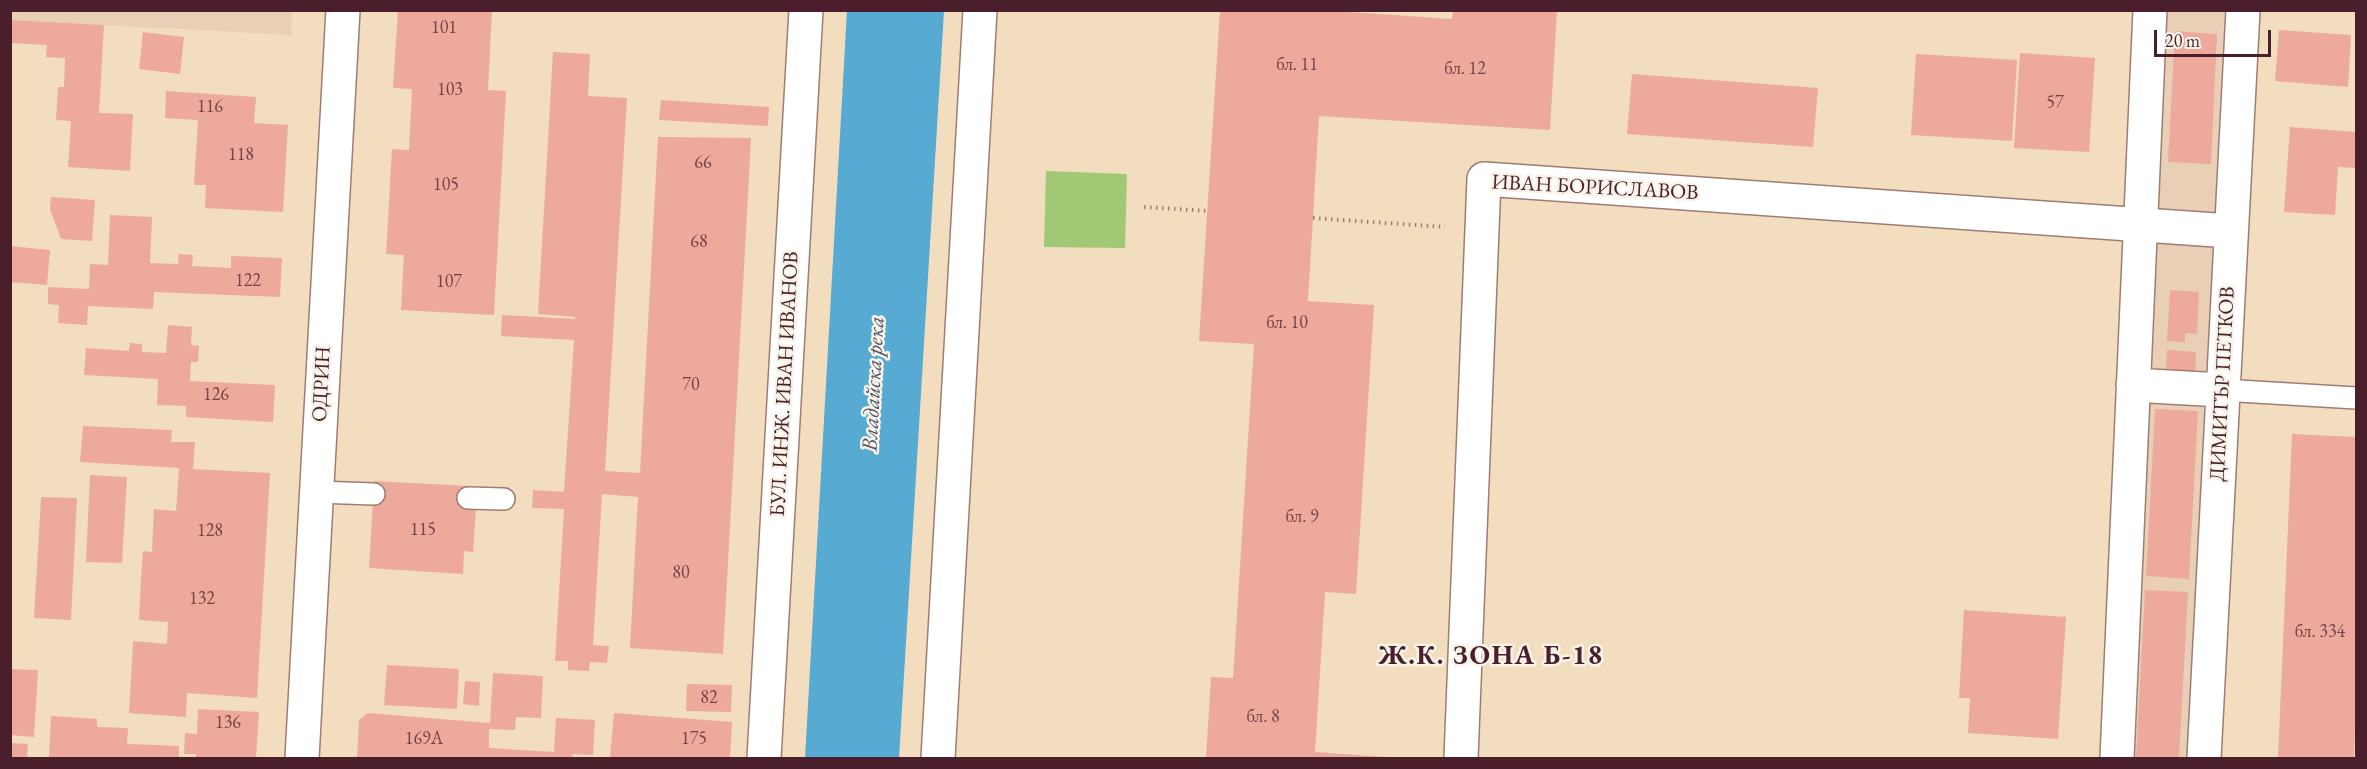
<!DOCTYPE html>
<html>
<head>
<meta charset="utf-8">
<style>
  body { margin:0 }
  #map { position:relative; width:2367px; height:769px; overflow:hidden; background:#f2ddbe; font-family:"EB Garamond",serif }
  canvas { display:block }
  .frame { position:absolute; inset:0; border:12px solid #4a1f2b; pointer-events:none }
  .scale { position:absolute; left:2154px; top:30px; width:117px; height:27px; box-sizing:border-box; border:3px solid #4a1f2b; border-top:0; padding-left:8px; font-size:18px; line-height:21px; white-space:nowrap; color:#4a1f2b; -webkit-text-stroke:4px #f7f3e8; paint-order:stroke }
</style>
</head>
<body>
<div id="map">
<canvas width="2367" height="769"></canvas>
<div class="frame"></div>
<div class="scale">20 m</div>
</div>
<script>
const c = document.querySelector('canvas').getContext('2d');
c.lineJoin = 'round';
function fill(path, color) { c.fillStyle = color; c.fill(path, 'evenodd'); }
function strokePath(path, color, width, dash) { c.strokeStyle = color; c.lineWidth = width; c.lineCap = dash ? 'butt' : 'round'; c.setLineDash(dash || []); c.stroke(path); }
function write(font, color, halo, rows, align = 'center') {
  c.font = font + ' "EB Garamond",serif'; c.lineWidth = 5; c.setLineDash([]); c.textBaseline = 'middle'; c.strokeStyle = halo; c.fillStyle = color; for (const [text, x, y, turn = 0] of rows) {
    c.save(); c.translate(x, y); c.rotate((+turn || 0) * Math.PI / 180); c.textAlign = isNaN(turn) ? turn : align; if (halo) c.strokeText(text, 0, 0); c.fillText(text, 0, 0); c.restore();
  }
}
const built = new Path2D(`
  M10 11 11 10 292 11 291 35 11 20Z
  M2160 11H2233L2197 758H2125Z`);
const green = new Path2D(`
  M1046 171 1127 174 1125 248 1044 247Z`);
const water = new Path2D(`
  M847 10 944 11 899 758H805Z`);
const building = new Path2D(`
  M398 10H492L488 90 506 91 494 315 401 310 404 255 386 254 392 149 409 150 412 89 393 88Z
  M1220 10H1320L1452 19 1453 10H1557L1550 130 1319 116 1308 301 1374 305 1356 594 1325 592 1315 752 1401 758H1206L1211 677 1233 678 1254 344 1199 341Z
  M10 20 104 25 99 113 133 114 130 171 68 167 71 121 56 120 58 87H64L65 58 46 57 47 45 10 43Z
  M2279 30 2351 35 2348 87 2275 81Z
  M2175 31 2217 34 2211 164 2168 162Z
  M143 32 184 37 180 74 139 69Z
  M553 52 590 54 588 96 627 98 605 471 640 473 658 137 751 138 723 654 630 648 638 497 602 494 593 645 609 646 607 663 590 662 589 671 568 670V661H555L564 509 532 508 533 490 564 492 574 340 501 336 502 315 575 319V317L538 314Z
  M2020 53 2095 58 2089 152 2014 148Z
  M1916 54 2017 60 2012 141 1911 135Z
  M1632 74 1818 88 1813 147 1627 134Z
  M166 91 256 97 254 123 288 125 283 212 205 208 206 185H194L198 120 165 118Z
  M661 100 769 107 768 126 659 120Z
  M2290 127 2356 132V168L2338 167 2335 215 2284 212Z
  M51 197 95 200 92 241 61 239 50 209Z
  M110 215 152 217 150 263 178 264 179 254 193 255 192 266 231 268V256L282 258 280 297 154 292 153 309 88 306 87 325 58 323 59 305 48 304V287L89 289 90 264 108 265Z
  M10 246 50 250 47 285 10 282Z
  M2170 290 2199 292 2197 334 2185 333V342L2167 341Z
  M168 325 192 327 191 345 199 346 198 362H191L190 381 275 385 273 422 186 417V406L157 405 158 379 84 375 86 348 129 351 130 343 142 344V352L166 353Z
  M2167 350 2196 352 2195 383 2165 382Z
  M2155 409 2198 411 2189 579 2146 576Z
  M83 426 172 430 171 442H195L193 469 270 473 257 698 187 693 186 717 129 713 133 641 167 644 168 622 139 620 141 579 143 551 152 552 154 509 176 511 179 468 80 462Z
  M2292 434 2356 437V696L2354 758H2278Z
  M90 475 127 477 122 563 86 562Z
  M374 481 468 486 467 508H476L473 552 464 551 463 574 369 568Z
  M41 497 77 498 71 620 34 618Z
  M2145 590 2188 592 2179 758H2136Z
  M1964 610 2066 617 2058 739 1968 733 1970 698H1959Z
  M387 665 459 669 457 709 384 705Z
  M10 669 38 670 34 737 10 735Z
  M493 673 543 676 541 718 516 717 515 730 489 729V748L554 752 556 718 595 720 593 755 573 754 572 758H357L359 720 368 713 490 723Z
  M465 681 480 682 479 706 463 704Z
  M687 684 732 685 731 712 686 711Z
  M198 709 259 712 256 758H196V754H184L185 733 197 734Z
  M614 713 732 722 730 758H610Z
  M51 716 97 719V727L128 728 127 744 179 746V758H49Z
  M10 743 28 744 27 758H10Z`);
const path = new Path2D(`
  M1144 207 1208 211
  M1313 218 1445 227`);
const lane = new Path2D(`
  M2222 390 2356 398
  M316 492 374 494
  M468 498 504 499`);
const street = new Path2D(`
  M2133 385 2222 390
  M302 758 343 10
  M764 758 806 10
  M938 758 980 10
  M1461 758 1484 179 2230 231
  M2117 758 2150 10
  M2204 758 2243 10`);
const numberNames = [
  ["101",444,28],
  ["бл. 11",1297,65],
  ["бл. 12",1465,69],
  ["103",450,90],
  ["57",2055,103],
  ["116",210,107],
  ["118",241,155],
  ["66",703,163],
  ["105",446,185],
  ["68",699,242],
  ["122",248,281],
  ["107",449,282],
  ["бл. 10",1287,323],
  ["70",691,385],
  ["126",216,395],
  ["бл. 9",1302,517],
  ["115",423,530],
  ["128",210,531],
  ["80",681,573],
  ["132",202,599],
  ["бл. 334",2320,632],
  ["82",709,698],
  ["бл. 8",1263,717],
  ["136",228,723],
  ["169А",424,739],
  ["175",694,739]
];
const streetNames = [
  ["ИВАН БОРИСЛАВОВ",1595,188,3],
  ["ОДРИН",322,384,-87],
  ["БУЛ. ИНЖ. ИВАН ИВАНОВ",785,384,-87],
  ["ДИМИТЪР ПЕТКОВ",2223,384,-87]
];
const waterNames = [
  ["Владайска река",874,384,-87]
];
const districtNames = [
  ["Ж.К. ЗОНА Б-18",1491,657]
];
fill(built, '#e9cfb6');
fill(green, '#a1c975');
fill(water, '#57aad2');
fill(building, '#eda99c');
strokePath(lane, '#9e7e74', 24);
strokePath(street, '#9e7e74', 36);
strokePath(path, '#9e7e74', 4, [1.5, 4.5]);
strokePath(lane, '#fff', 21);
strokePath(street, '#fff', 33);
write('18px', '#734247', null, numberNames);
write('21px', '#4a1f2b', '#f7f3e8', streetNames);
write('italic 22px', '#4f5065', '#f7f3e8', waterNames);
c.letterSpacing = '1.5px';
write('bold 27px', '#4a1f2b', '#f7f3e8', districtNames);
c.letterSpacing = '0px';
</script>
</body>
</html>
